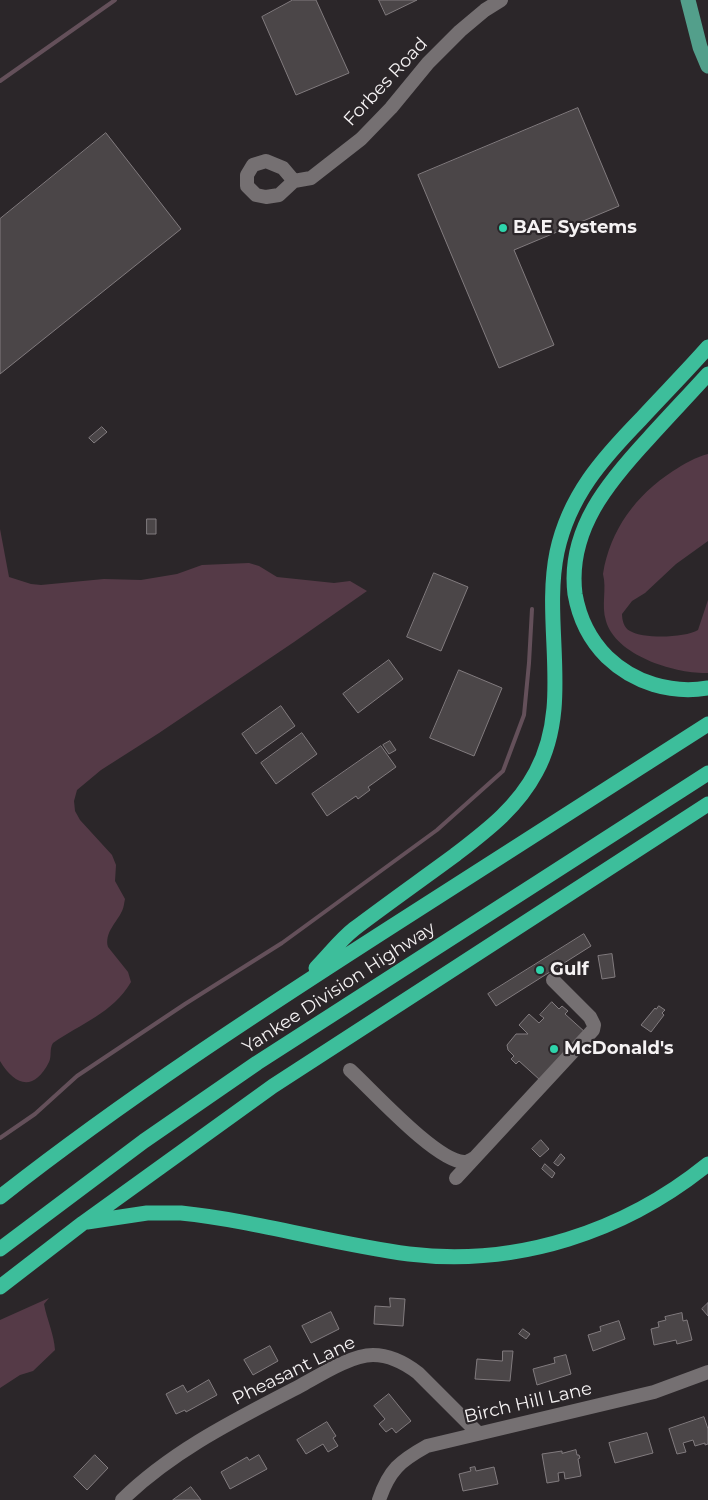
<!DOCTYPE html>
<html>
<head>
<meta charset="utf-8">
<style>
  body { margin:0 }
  canvas { display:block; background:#2b2629 }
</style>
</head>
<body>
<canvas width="708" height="1500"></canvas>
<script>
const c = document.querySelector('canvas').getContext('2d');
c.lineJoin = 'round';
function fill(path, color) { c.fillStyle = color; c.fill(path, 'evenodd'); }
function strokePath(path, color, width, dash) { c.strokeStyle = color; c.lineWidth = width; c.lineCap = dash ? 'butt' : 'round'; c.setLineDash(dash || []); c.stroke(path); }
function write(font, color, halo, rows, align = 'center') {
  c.font = font + ' Montserrat,sans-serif'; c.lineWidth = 4.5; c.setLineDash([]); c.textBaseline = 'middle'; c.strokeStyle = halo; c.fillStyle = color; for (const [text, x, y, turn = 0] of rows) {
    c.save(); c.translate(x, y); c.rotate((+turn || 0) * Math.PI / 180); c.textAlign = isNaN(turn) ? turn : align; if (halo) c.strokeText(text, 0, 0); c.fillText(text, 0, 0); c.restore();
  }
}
const green = new Path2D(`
  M708 454V541L676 564 645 593 632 601 622 614C622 620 624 628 630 631 643 639 685 638 698 630L708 600V673C676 674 616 656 606 621 601 605 607 589 603 574 610 530 636 495 673 471 684 464 696 457 708 454Z
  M0 529 9 577 31 584 41 585 104 579 141 580 177 574 202 565 249 563 259 566 277 577 334 583 350 581 367 591 294 642 159 733 101 770 77 790 74 801 75 811 80 820 112 855 116 865 115 881 125 899C124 903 124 907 122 911 117 922 104 933 108 947L128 972 131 982C113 1013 80 1024 53 1043 49 1049 52 1056 49 1062 34 1092 15 1086 0 1061Z
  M49 1298 44 1304C47 1320 54 1334 55 1350L33 1371 20 1375 0 1388V1320Z`);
const stream = new Path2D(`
  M0 81 115 0
  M0 1138 35 1114 77 1076 185 1004 282 943 437 830 503 771 524 715 529 663 532 609`);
const building = new Path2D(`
  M293 0H316L349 73 296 95 262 17Z
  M379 0H417L386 15Z
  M578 108 619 206 514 250 554 345 499 368 418 175Z
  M106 133 181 229 0 374V219Z
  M102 427 107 432 94 443 89 438Z
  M147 519H156V534H147Z
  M434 573 468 587 441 651 407 637Z
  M389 660 403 679 358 713 343 694Z
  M459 670 502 688 474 756 430 738Z
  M281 706 295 726 256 754 242 734Z
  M302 733 317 754 276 784 261 763Z
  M390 741 396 750 389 754 383 745Z
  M381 746 396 767 368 787 370 790 358 799 356 796 327 816 312 794Z
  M584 934 591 946 496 1006 488 994Z
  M612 954 615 977 602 979 598 956Z
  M552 1002 559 1009 562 1006 568 1011 565 1014 586 1033 540 1080 519 1061 516 1064 511 1059 514 1056 508 1050 507 1045 516 1034H528L519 1025 529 1014 539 1023 544 1018 540 1015Z
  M659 1006 665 1010 662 1013 664 1015 651 1032 641 1025 655 1008 656 1009Z
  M541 1140 549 1149 540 1157 532 1149Z
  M561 1154 565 1158 558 1166 554 1163Z
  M545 1164 555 1173 552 1178 542 1169Z
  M390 1298 405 1299 403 1326 374 1324 375 1306 390 1307Z
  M708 1303V1316L702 1309Z
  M331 1312 339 1329 311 1343 302 1326Z
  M682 1313 683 1321 687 1320 692 1340 677 1344 676 1340 654 1345 651 1329 659 1327 658 1322 666 1320 665 1317Z
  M619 1321 625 1339 593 1351 588 1335 601 1331 600 1327Z
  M523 1329 530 1334 526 1339 519 1334Z
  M270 1346 278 1361 253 1375 244 1360Z
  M503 1351H513L510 1381 475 1379 477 1359 502 1361Z
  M566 1355 571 1374 537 1385 533 1369 555 1363 554 1358Z
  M209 1380 217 1395 186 1412 185 1410 176 1414 166 1394 183 1385 187 1392Z
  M389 1394 411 1421 396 1433 392 1428 386 1432 379 1424 385 1419 374 1406Z
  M704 1417 708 1429V1444L705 1445V1443L695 1446 693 1440 683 1443 686 1452 677 1454 669 1429Z
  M327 1422 336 1436 333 1438 338 1446 328 1452 323 1444 306 1454 297 1440Z
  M647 1433 653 1453 615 1463 609 1443Z
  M576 1450 577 1455H579L580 1458 578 1459 581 1476 565 1479 564 1472 558 1473 559 1481 547 1483 542 1454 562 1451V1453Z
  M95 1455 108 1468 87 1490 74 1477Z
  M259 1455 267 1469 230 1489 221 1472 247 1457 249 1460Z
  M475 1467 476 1471 494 1467 498 1484 463 1491 459 1474 471 1471 470 1468Z
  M191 1487 201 1500H173Z`);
const minor = new Path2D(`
  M294 181 283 168 266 161 253 165 247 175V186L256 195 266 197 279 195 294 181 311 178 361 139 391 108 428 63 460 31 485 10 501 0
  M350 1070C373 1091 436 1161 464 1162 468 1162 471 1160 474 1158
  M456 1178 593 1030 594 1025 590 1017 553 980
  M122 1500C173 1450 237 1419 300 1386 320 1375 351 1355 373 1355 390 1355 405 1363 418 1373L478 1433
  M379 1500C389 1470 400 1461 427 1446L654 1392 708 1372`);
const major = new Path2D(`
  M688 0 700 47 708 66`);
const highway = new Path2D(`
  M708 374C688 396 668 417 649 438 609 481 567 530 575 594 579 617 590 640 607 657 634 683 671 694 708 688
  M316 968C328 956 340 940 354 929 387 904 421 880 455 855 486 831 517 808 536 772 573 704 542 625 557 552 569 496 602 459 641 419 663 395 686 372 708 347
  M0 1197C126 1098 260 1011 394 925 499 858 603 791 708 724
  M87 1222 147 1213H181C258 1221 332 1244 409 1254 517 1267 624 1232 708 1164
  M0 1249 144 1141 257 1063 708 773
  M0 1287 83 1223 273 1086 708 804`);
const markers = [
  [503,228,5,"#2ed4ab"],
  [540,970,5,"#2ed4ab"],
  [554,1049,5,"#2ed4ab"]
];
const streetNames = [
  ["Forbes Road",386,82,-47],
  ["Yankee Division Highway",339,988,-33],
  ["Pheasant Lane",294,1371,-26],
  ["Birch Hill Lane",528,1403,-13]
];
const poiNames = [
  ["BAE Systems",513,228],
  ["Gulf",550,970],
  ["McDonald's",564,1049]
];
fill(green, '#553a47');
strokePath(stream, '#64505a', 4);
fill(building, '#4b4648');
strokePath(building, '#817b7e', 1);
strokePath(minor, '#757072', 14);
strokePath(major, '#539f8b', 15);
strokePath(highway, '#3dbe9b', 15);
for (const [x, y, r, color] of markers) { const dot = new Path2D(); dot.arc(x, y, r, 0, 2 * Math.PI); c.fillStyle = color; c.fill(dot); strokePath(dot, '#2b2629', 2); }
write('18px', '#f5f2f3', '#2b2629', streetNames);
write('bold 18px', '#f5f2f3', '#2b2629', poiNames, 'left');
</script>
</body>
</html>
